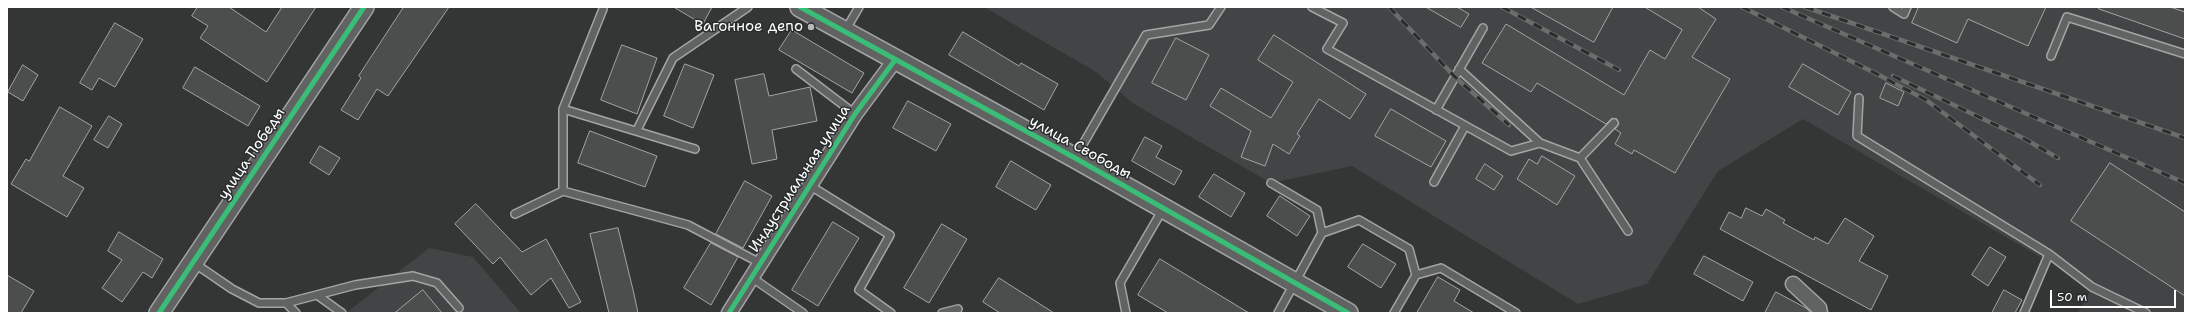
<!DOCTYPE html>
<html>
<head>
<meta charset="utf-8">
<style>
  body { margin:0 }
  #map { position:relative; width:2192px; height:320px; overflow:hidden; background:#343535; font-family:"Shantell Sans",sans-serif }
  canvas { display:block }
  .frame { position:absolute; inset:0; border:8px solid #fff; pointer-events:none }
  .scale { position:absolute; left:2050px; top:290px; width:126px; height:18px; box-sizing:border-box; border:2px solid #fff; border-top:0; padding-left:5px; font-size:12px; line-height:14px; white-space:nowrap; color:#fff; -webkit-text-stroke:3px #2a2d2e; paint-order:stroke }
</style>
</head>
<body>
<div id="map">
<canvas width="2192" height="320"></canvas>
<div class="frame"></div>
<div class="scale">50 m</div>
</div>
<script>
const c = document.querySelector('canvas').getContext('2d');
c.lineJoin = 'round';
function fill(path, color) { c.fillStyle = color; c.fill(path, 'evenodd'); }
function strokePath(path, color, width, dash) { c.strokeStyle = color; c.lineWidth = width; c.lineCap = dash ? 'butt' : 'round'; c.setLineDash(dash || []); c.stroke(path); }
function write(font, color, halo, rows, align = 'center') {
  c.font = font + ' "Shantell Sans",sans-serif'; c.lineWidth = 3; c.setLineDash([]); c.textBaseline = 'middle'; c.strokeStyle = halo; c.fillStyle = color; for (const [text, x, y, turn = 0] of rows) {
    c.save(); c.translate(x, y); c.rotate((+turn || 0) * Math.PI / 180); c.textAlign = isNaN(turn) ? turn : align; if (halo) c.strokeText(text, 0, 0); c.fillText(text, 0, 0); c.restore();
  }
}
const built = new Path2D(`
  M984 7H2185V313H2078L2092 287 1803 119 1718 171 1647 284 1578 304 1352 166 1271 183 1134 104 1096 72Z
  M429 248 473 257 521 313H346Z`);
const building = new Path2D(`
  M198 7H229L266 32 282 7H316L267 82 200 38 208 26 192 16Z
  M404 7H449L388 96 377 89 358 120 341 110 361 78 359 76Z
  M674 7H712L703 24Z
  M1426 7H1457L1469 14 1461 27Z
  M1531 7H1613L1594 42Z
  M1645 7H1698L1716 19 1692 57 1730 79 1675 173 1634 150 1632 154 1615 144 1621 133 1615 129 1619 124 1617 119 1612 118 1606 124 1537 83 1531 92 1482 63 1506 24 1624 95 1650 50 1665 59 1682 30Z
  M1919 7H2046L2028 46 1968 19 1957 43 1912 23Z
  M2100 7H2170L2185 12V39L2099 9Z
  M115 23 143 39 115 87 99 78 92 90 80 83Z
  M792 30 864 73 852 93 779 50Z
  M963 32 1019 66 1021 63 1058 84 1044 110 949 55Z
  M1274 35 1366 94 1350 119 1319 99 1297 134 1300 136 1289 154 1273 144 1265 166 1241 157 1251 131 1210 106 1221 88 1271 118 1293 82 1258 60Z
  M1176 38 1209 55 1186 100 1152 83Z
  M622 45 657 58 637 114 601 100Z
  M685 64 714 75 693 128 664 116Z
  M1803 64 1851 92 1838 115 1789 87Z
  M23 65 38 75 23 101 8 92Z
  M195 67 260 106 248 126 183 88Z
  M764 74 769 96 810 87 817 121 772 130 777 159 752 164 735 80Z
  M1886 83 1904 92 1898 106 1880 98Z
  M908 101 951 124 936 151 893 128Z
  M60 107 92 126 63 176 84 188 67 217 11 184 26 159 29 161Z
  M1391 109 1446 141 1431 167 1375 136Z
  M109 116 122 124 108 148 94 140Z
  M590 131 657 156 645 187 578 163Z
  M1145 137 1162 146 1156 157 1182 171 1174 185 1132 161Z
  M320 146 340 158 329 175 310 163Z
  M1542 156 1575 176 1557 205 1517 179 1529 159 1537 164Z
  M1011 161 1051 185 1036 210 996 187Z
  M2110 163 2185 212V296L2071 221Z
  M1485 164 1503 176 1494 190 1476 179Z
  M1214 174 1245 193 1231 217 1199 197Z
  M745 181 772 196 743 248 716 234Z
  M1280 196 1310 216 1297 236 1267 216Z
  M476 204 522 252 546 239 581 302 569 308 551 278 531 295 500 257 493 264 455 224Z
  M1746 208 1762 216 1766 209 1785 220 1783 223 1814 240 1815 237 1828 244 1845 218 1874 236 1859 261 1888 276 1871 310 1720 229 1729 212 1741 218Z
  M833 222 859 238 818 306 792 290Z
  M942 224 967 239 929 303 904 288Z
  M618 228 634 294 638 313H609L590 234Z
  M119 232 163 259 152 278 143 272 122 302 102 288 122 260 108 251Z
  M711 243 738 257 711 305 684 288Z
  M1363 244 1396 264 1381 288 1348 267Z
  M1990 247 2006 257 1988 286 1972 275Z
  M1704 256 1753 282 1743 301 1694 274Z
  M1160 259 1249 313H1168L1138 295Z
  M7 275 34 291 21 313H7Z
  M1438 277 1460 290 1454 301 1474 313H1417Z
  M999 278 1054 313H1000L983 302Z
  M423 290 442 313H395Z
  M2004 290 2022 300 2015 313H1992Z
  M1776 292 1806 308 1811 313H1765Z`);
const lane = new Path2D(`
  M1312 7 1343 23 1327 49 1511 151 1540 143 1580 158 1614 123
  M1893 7 1904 14 1907 7
  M845 31 859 7
  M2051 56 2067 17 2185 54
  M796 69 855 114
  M1459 69 1540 143
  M1859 98 1857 136 2049 254
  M563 109 603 9
  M1436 110 1483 28
  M637 130 673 58 748 7
  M1075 158 1146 35 1209 25 1221 7
  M1580 158 1628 231
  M1434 182 1465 126
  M1271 183 1317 210 1322 233 1359 220 1409 249 1416 275 1441 268 1516 313
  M809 185 890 235 859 290 891 313
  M563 191V109L695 149
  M515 214 563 191 688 225 760 263
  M194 263 232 289 259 303H286L355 285 413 276 437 283 459 308
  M751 277 803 313
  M317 295 342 313
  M286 303 296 313
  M942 313 958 309
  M1126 313 1120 283 1163 209
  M1278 313 1322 233
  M1394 313 1416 275
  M2024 313 2049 254 2092 287 2146 313`);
const street = new Path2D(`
  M1793 284 1819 308 1820 313
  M729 313 855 114 895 60`);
const secondary = new Path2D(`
  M800 7 1075 158 1348 313
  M159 313 364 7`);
const rail = new Path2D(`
  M1389 7 1455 77 1509 125
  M1502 7 1619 70
  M1742 7 1879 75 1926 100 2040 185
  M1782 7 2185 183
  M1805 7 2185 138
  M1893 76 2023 138 2058 158`);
const cycleway = new Path2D(`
  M800 7 1075 158 1348 313
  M159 313 364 7
  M729 313 855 114 895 60`);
const markers = [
  [811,27,4,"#b8b8b8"]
];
const poiNames = [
  ["Вагонное депо",803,27]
];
const streetNames = [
  ["улица Свободы",1080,148,29],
  ["улица Победы",252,154,-56],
  ["Индустриальная улица",800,179,-57]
];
fill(built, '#424445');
fill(building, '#4c4d4d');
strokePath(building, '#a4a4a4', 1);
strokePath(lane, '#a4a4a4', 10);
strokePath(street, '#a4a4a4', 17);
strokePath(secondary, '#a4a4a4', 22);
strokePath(lane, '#616262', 7);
strokePath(street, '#616262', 14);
strokePath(secondary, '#616262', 19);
strokePath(rail, '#6b6c6c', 4.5);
strokePath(rail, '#2a2d2e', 3, [9]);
strokePath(cycleway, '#3abd76', 5);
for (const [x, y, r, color] of markers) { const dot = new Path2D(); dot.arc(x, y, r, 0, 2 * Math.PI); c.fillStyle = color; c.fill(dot); strokePath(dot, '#2a2d2e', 1.5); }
write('15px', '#fff', '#2a2d2e', poiNames, 'right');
write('15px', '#fff', '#2a2d2e', streetNames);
</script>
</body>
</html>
